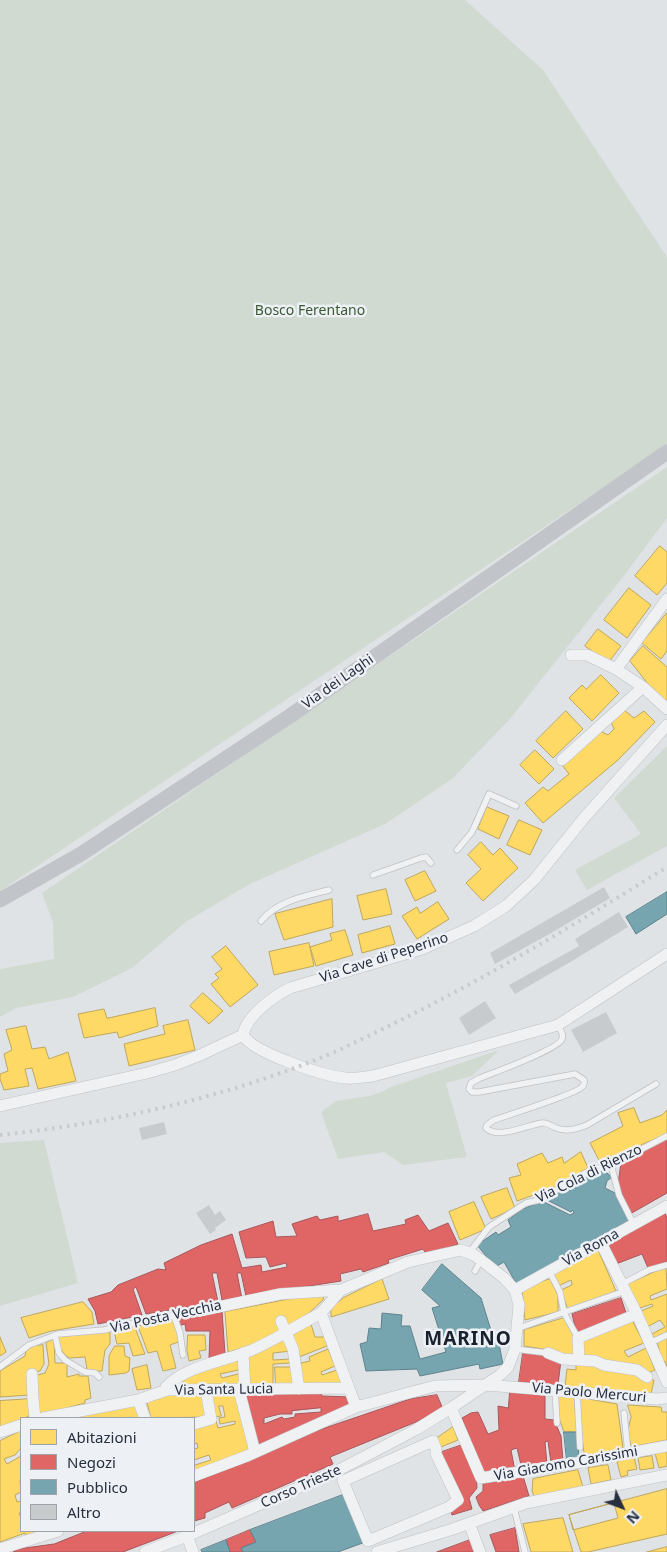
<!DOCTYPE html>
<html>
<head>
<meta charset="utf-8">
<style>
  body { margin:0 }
  #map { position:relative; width:667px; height:1552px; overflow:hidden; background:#e0e3e6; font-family:"Noto Sans",sans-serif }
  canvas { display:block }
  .legend { position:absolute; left:20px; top:1417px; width:175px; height:115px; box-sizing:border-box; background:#edf0f5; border:1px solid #9ea3ac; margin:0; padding:6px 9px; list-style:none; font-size:15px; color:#272f3e }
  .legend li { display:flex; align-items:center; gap:10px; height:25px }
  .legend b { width:25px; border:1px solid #9ea3ac }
  .north { position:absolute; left:597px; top:1482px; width:50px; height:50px; -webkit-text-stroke:4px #edf0f5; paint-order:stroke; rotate:133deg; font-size:14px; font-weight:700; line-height:20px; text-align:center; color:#272f3e }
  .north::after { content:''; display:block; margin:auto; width:18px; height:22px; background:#272f3e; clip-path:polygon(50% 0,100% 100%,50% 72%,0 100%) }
</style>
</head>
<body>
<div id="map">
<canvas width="667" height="1552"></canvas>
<ul class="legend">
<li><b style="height:14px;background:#ffd966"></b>Abitazioni</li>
<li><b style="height:14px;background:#e06666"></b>Negozi</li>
<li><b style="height:14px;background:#76a5af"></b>Pubblico</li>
<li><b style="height:14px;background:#c8cbce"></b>Altro</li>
</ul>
<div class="north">N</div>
</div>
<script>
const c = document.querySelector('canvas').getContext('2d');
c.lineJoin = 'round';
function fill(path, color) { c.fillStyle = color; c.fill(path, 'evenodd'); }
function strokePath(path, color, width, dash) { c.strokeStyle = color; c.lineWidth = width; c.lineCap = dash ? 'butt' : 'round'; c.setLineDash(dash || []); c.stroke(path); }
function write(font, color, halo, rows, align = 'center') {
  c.font = font + ' "Noto Sans",sans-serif'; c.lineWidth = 5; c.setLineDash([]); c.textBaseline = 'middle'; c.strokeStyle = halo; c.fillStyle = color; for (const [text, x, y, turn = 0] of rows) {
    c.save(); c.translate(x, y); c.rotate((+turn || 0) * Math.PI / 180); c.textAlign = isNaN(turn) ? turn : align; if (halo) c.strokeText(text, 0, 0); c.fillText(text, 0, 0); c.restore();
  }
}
const green = new Path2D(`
  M0 0H465L543 70 667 257V445L0 891Z
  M667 467V518L623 577 509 720 452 779 385 824 250 884 187 921 132 968 73 997 16 1008 0 1017V969L54 959 53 923 42 893Z
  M667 746V846L587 890 575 870 641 834 614 798Z
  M499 1050 472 1076 446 1083 467 1157 403 1165 384 1152 338 1159 321 1112 336 1101 369 1096 379 1093 391 1087Z
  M44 1140 78 1283 0 1306V1143Z`);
const homes = new Path2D(`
  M660 546 667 552V583L657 595 635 576Z
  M629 588 651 605 627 638 604 620Z
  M667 613V651L661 659 642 643Z
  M598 629 621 646 608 663 585 646Z
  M643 646 667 667V702L648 684 630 661Z
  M601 675 619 693 592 721 569 698 582 685 586 689Z
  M624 710 634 718 644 711 655 722 618 760 543 823 525 803 543 787 548 791 569 774 562 765 600 731 608 735 614 729 611 722Z
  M566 711 583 729 553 758 536 741Z
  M535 750 554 769 539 784 520 765Z
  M487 807 509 816 499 839 478 829Z
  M519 820 542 830 530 855 507 845Z
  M481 842 493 855 500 848 518 868 483 901 466 883 481 869 468 855Z
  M425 871 436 891 415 901 405 880Z
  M386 889 392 914 363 920 357 896Z
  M332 899 333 927 284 940 275 914Z
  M438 902 449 919 417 939 402 916 417 907 420 913Z
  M390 926 395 944 362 953 358 935Z
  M345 930 353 955 316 966 310 947 332 940 330 934Z
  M309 943 314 966 274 975 269 952Z
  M226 946 258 985 230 1007 211 984 219 978 215 974 222 969 212 957Z
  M203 993 223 1011 209 1024 190 1006Z
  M155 1008 158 1026 119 1038 117 1032 84 1038 78 1014 104 1009 107 1018Z
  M188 1020 195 1050 129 1066 124 1044 165 1034 163 1026Z
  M26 1026 32 1049 45 1047 49 1059 68 1052 76 1081 38 1089 32 1068 25 1069 29 1086 4 1090 0 1079V1074L8 1071 4 1054 12 1050 6 1030Z
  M634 1108 640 1123 662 1115 667 1110V1134L643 1144 614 1161 610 1156 600 1162 590 1143 623 1126 618 1113Z
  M581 1152 588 1168 553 1188 517 1201 509 1178 521 1175 517 1164 542 1153 548 1163 562 1157 564 1163Z
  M507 1188 515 1208 491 1219 481 1197Z
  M474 1202 486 1229 460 1240 449 1212Z
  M598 1250 616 1291 568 1310 561 1290 572 1285 571 1280 558 1286 554 1274Z
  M666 1267 667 1289 650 1296 651 1300 667 1294V1333L655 1339 652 1334 665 1327 660 1320 647 1327 639 1312 653 1306 652 1304 637 1309 626 1285Z
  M382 1279 389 1299 331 1317V1308L343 1298Z
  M550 1279 558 1295V1312L525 1320 522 1289Z
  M309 1295H324L323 1300 309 1313 287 1327 248 1347 228 1352 225 1312Z
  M83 1302 92 1312 94 1324 51 1331 29 1338 21 1318Z
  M564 1318 577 1341 576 1357 549 1350 524 1346V1330Z
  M174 1320 181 1341 170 1345 176 1368 163 1371 157 1351 148 1353 138 1326 157 1321Z
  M632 1320 644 1343 624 1351 628 1357 646 1348 655 1370 646 1374 582 1355V1340Z
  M311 1324 315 1337H325L327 1346 299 1357 301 1363 310 1361 309 1357 328 1349 335 1366 321 1372 322 1375 337 1370 344 1385 302 1386 291 1335Z
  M134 1325 145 1354 133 1356 129 1343 117 1344 114 1331Z
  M110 1332V1344L105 1350 102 1371H90L87 1369 85 1357 70 1358 66 1356 61 1350 57 1337Z
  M188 1335H205L206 1350 199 1351 201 1358 189 1361 187 1350Z
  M667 1336V1369L665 1361 662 1362 657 1341Z
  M0 1337 6 1352 0 1356Z
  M286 1337 291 1351 273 1353V1360L291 1359V1363L273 1364V1386L247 1384 245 1355Z
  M54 1339 55 1363H67V1377L79 1374V1376H88L91 1398 85 1400V1403L37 1416 34 1376 45 1373 49 1364 46 1343Z
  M43 1345 44 1364 40 1371 29 1373 30 1395 0 1397V1371L25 1356 26 1351 33 1346Z
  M115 1346H124L125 1356 130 1358 129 1371 126 1373 109 1375V1356Z
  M242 1356 243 1369 220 1374 222 1378 242 1373V1384L183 1388 182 1382 197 1370Z
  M599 1364 640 1373 646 1379 654 1380 651 1394 565 1386 567 1369 576 1370V1365Z
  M147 1365 151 1388 137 1390 132 1369Z
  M275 1367H294V1384H276Z
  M167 1392 205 1394 208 1417 151 1418 146 1399Z
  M236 1393 251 1450 194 1472V1461L195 1465 211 1460 209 1455 194 1460V1449L198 1448 197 1443 194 1444V1426L213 1420 208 1395ZM219 1406H223L225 1417 219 1418 220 1424 235 1421V1424L218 1428 215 1417 221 1416Z
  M558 1396 574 1397 577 1432H564L559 1418Z
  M577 1397 617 1404 623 1448 585 1457Z
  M30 1399 32 1414 25 1418H21V1420L0 1427V1401Z
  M136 1403 141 1418H58Z
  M628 1405 661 1407 662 1412H667V1440L631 1447 628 1430 631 1417Z
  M453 1427 458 1440 436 1449 433 1441Z
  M21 1431V1448L15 1455 4 1459 7 1464 21 1456V1479L20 1480 21 1492 15 1495 17 1502 21 1501V1513H19L21 1518V1531H37L38 1533 26 1536 25 1533 0 1542V1441Z
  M667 1451V1466L659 1468 655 1453Z
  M652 1456 654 1468 640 1470 638 1458Z
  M634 1457 637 1469 627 1471 628 1475 621 1477 617 1462Z
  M608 1465 611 1480 591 1484 588 1468Z
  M578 1470 583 1487 535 1498 532 1491 533 1479Z
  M667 1489V1534L588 1552H581L569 1515Z
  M614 1503 618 1518 573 1530 569 1515Z
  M563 1518 573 1552H531L523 1524Z
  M667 1547V1552H647Z`);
const shops = new Path2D(`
  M667 1138V1193L630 1214 618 1184 621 1163Z
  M664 1212 667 1217V1262L648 1268 642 1254 616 1264 605 1244Z
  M368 1214 373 1231 406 1224 405 1220 418 1215 429 1231 448 1223 458 1244 427 1255 423 1249 388 1260 389 1263 363 1272 361 1269 340 1274 341 1281 246 1296 241 1273H237L242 1299 222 1300 217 1273H212L218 1302 146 1314 136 1287 133 1289 142 1315 98 1324 95 1311 88 1299 111 1292 118 1285 158 1269 166 1270 164 1263 201 1245 232 1234 242 1268 261 1265 262 1272 287 1267 286 1263 270 1267 266 1257 246 1258 239 1232 273 1221 276 1237 297 1236 292 1224 317 1216 320 1220 338 1216V1221Z
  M621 1298 627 1316 577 1334 572 1314Z
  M222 1311 225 1354 209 1358 210 1331H186L185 1324 178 1326 177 1318Z
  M523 1353 538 1354 561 1360 558 1385 519 1382Z
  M510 1392 545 1395V1419L554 1420 561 1436 563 1461 551 1463 548 1441 545 1442 547 1464 518 1470V1466L521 1465 517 1448 511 1450 515 1471 483 1476 462 1418 471 1413 478 1412 488 1434 499 1430 498 1406 508 1408Z
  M242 1393H321L322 1396 350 1397 353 1406 256 1447ZM321 1408V1412L295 1414V1417L284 1419 282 1417 264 1424V1418L280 1414H292V1411Z
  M437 1395 443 1409 416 1422 330 1457 333 1464 232 1508 229 1502 205 1513V1518L194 1521V1482L251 1460 316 1431 410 1399Z
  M462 1445 476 1475 477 1488 469 1498 472 1509 452 1515 449 1507 458 1500 436 1454Z
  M523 1476 529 1496 483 1511 479 1505 476 1497 483 1491V1483Z
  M515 1528 519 1552H496L490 1535Z
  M250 1530 256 1542 241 1548 243 1552H230L226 1540Z
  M87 1531H178L123 1552H13L18 1549 54 1544Z
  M470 1540 476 1552H437Z`);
const public = new Path2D(`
  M667 892V914L636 934 626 917Z
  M603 1170 612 1177 607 1181 605 1188 615 1193 629 1221 517 1285 504 1262 495 1267 477 1245 496 1232 498 1235 511 1227 508 1220 521 1210 542 1201 570 1215 574 1213 573 1210 571 1212 545 1199 591 1174Z
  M442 1264 481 1298 494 1340 498 1339 503 1364 480 1369 479 1364 420 1376 417 1369 366 1371 360 1344 367 1342 369 1328 381 1329 382 1313 402 1315 401 1326H410L420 1359 446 1352 432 1308 440 1306 422 1290Z
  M564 1432H577L579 1458 567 1461Z
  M348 1493 368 1541 338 1552H243L241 1548 256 1542 250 1530Z
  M226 1540 230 1552H202L201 1550Z`);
const building = new Path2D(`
  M604 887 610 898 553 932 495 964 490 953Z
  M619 912 628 927 572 961 515 994 509 985 579 946 575 939Z
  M485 1001 496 1018 469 1035 459 1018Z
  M606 1012 617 1033 583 1052 571 1030Z
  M164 1122 167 1134 142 1140 139 1128Z
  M209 1205 215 1215 220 1211 226 1220 215 1228 216 1230 210 1234 196 1213Z`);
const lane = new Path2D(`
  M457 850 472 832 489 794 516 806
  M373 875 421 858 426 857 431 863
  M261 921C277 901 305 896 329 890
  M558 1025C560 1029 564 1034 562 1039 559 1049 493 1073 480 1078L471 1083 469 1089 472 1092H479L575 1074 584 1080C584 1084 585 1084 582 1087 576 1094 508 1115 494 1120L487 1125 486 1128C498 1140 527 1125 542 1123 547 1122 551 1126 556 1128 567 1132 577 1129 587 1125L656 1084
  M611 1165 619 1195 634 1225
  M469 1253 489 1227 526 1203 539 1200 589 1171 611 1165 667 1136
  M475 1271 481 1260
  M549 1271 560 1292 564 1313 578 1338
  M622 1284 649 1270 667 1265
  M174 1316 180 1333 183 1355
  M516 1329 625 1291
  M55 1335 59 1353 65 1360 85 1372 95 1373 99 1377
  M650 1343 667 1335
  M515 1349 548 1353
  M0 1367 29 1345 58 1334 104 1330 139 1322 199 1311
  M555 1390 557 1423
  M577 1392 580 1447
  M624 1413 628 1453
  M514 1508 525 1552`);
const street = new Path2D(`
  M571 655H587L616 669 643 687 667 709
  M616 669 667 599
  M667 725 584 818 534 880 506 906 474 926 422 949 290 988C274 996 246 1016 243 1035 253 1053 324 1076 346 1078 355 1079 364 1077 373 1076L558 1025 667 954
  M562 760 643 687
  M0 1106 147 1073 175 1065 198 1056 243 1035
  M601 1243 637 1314 667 1382
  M515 1290 667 1206
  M199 1311 280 1294 341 1290
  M281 1321 293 1349 299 1389
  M243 1353 245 1390
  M548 1353 563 1359 595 1361 604 1365 637 1370 647 1377
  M579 1360 578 1338 637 1314
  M32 1374 33 1399 35 1418
  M167 1390 166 1387C187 1365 226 1361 252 1350 275 1340 298 1325 321 1313
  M239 1390 255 1452
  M138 1400 145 1418
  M356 1407 321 1313 341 1290 408 1262 461 1250 474 1255 481 1260 504 1278 515 1290
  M451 1408 481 1478 582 1462 667 1446
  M43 1418 138 1400 167 1390 349 1388
  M194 1424 211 1419 206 1390
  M0 1432 21 1425
  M433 1441 436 1449V1454L458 1500 449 1507 368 1541 343 1481Z
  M194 1476 247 1456 356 1407 435 1386 485 1385 511 1387 657 1399 667 1398
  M469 1523 480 1552
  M187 1536 193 1552
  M0 1549 58 1531
  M145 1552 187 1536 337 1471 417 1429 451 1408 500 1375 508 1367 515 1349 519 1305 515 1290
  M377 1552 450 1530 526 1503 667 1475`);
const secondary = new Path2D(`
  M0 900 81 854 290 716 667 452`);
const rail = new Path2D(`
  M0 1135C108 1124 222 1098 323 1057 351 1045 378 1031 405 1018 495 973 582 920 667 867`);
const parkNames = [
  ["Bosco Ferentano",310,311]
];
const streetNames = [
  ["Via dei Laghi",338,682,-35],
  ["Via Cave di Peperino",384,958,-18],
  ["Via Cola di Rienzo",589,1174,-26],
  ["Via Roma",591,1248,-29],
  ["Via Posta Vecchia",166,1317,-12],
  ["Via Santa Lucia",224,1390,-1],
  ["Via Paolo Mercuri",589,1393,5],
  ["Via Giacomo Carissimi",566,1464,-10],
  ["Corso Trieste",301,1487,-24]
];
const districtNames = [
  ["MARINO",468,1340]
];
fill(green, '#d0dad1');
fill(homes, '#ffd966');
strokePath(homes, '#bea65a', 1);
fill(shops, '#e06666');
strokePath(shops, '#a8565a', 1);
fill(public, '#76a5af');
strokePath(public, '#5e828d', 1);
fill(building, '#c8cbce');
strokePath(lane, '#bec1c4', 7);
strokePath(street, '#bec1c4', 12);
strokePath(lane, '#eff1f2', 5.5);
strokePath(street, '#eff1f2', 11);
strokePath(secondary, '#c1c4c8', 15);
strokePath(rail, '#c9cacd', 4, [2.5, 5]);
write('14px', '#3b5a34', '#edf0f5', parkNames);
write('14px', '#272f3e', '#edf0f5', streetNames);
c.letterSpacing = '1px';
write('bold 19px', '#19212f', '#edf0f5', districtNames);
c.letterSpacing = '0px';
</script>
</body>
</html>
